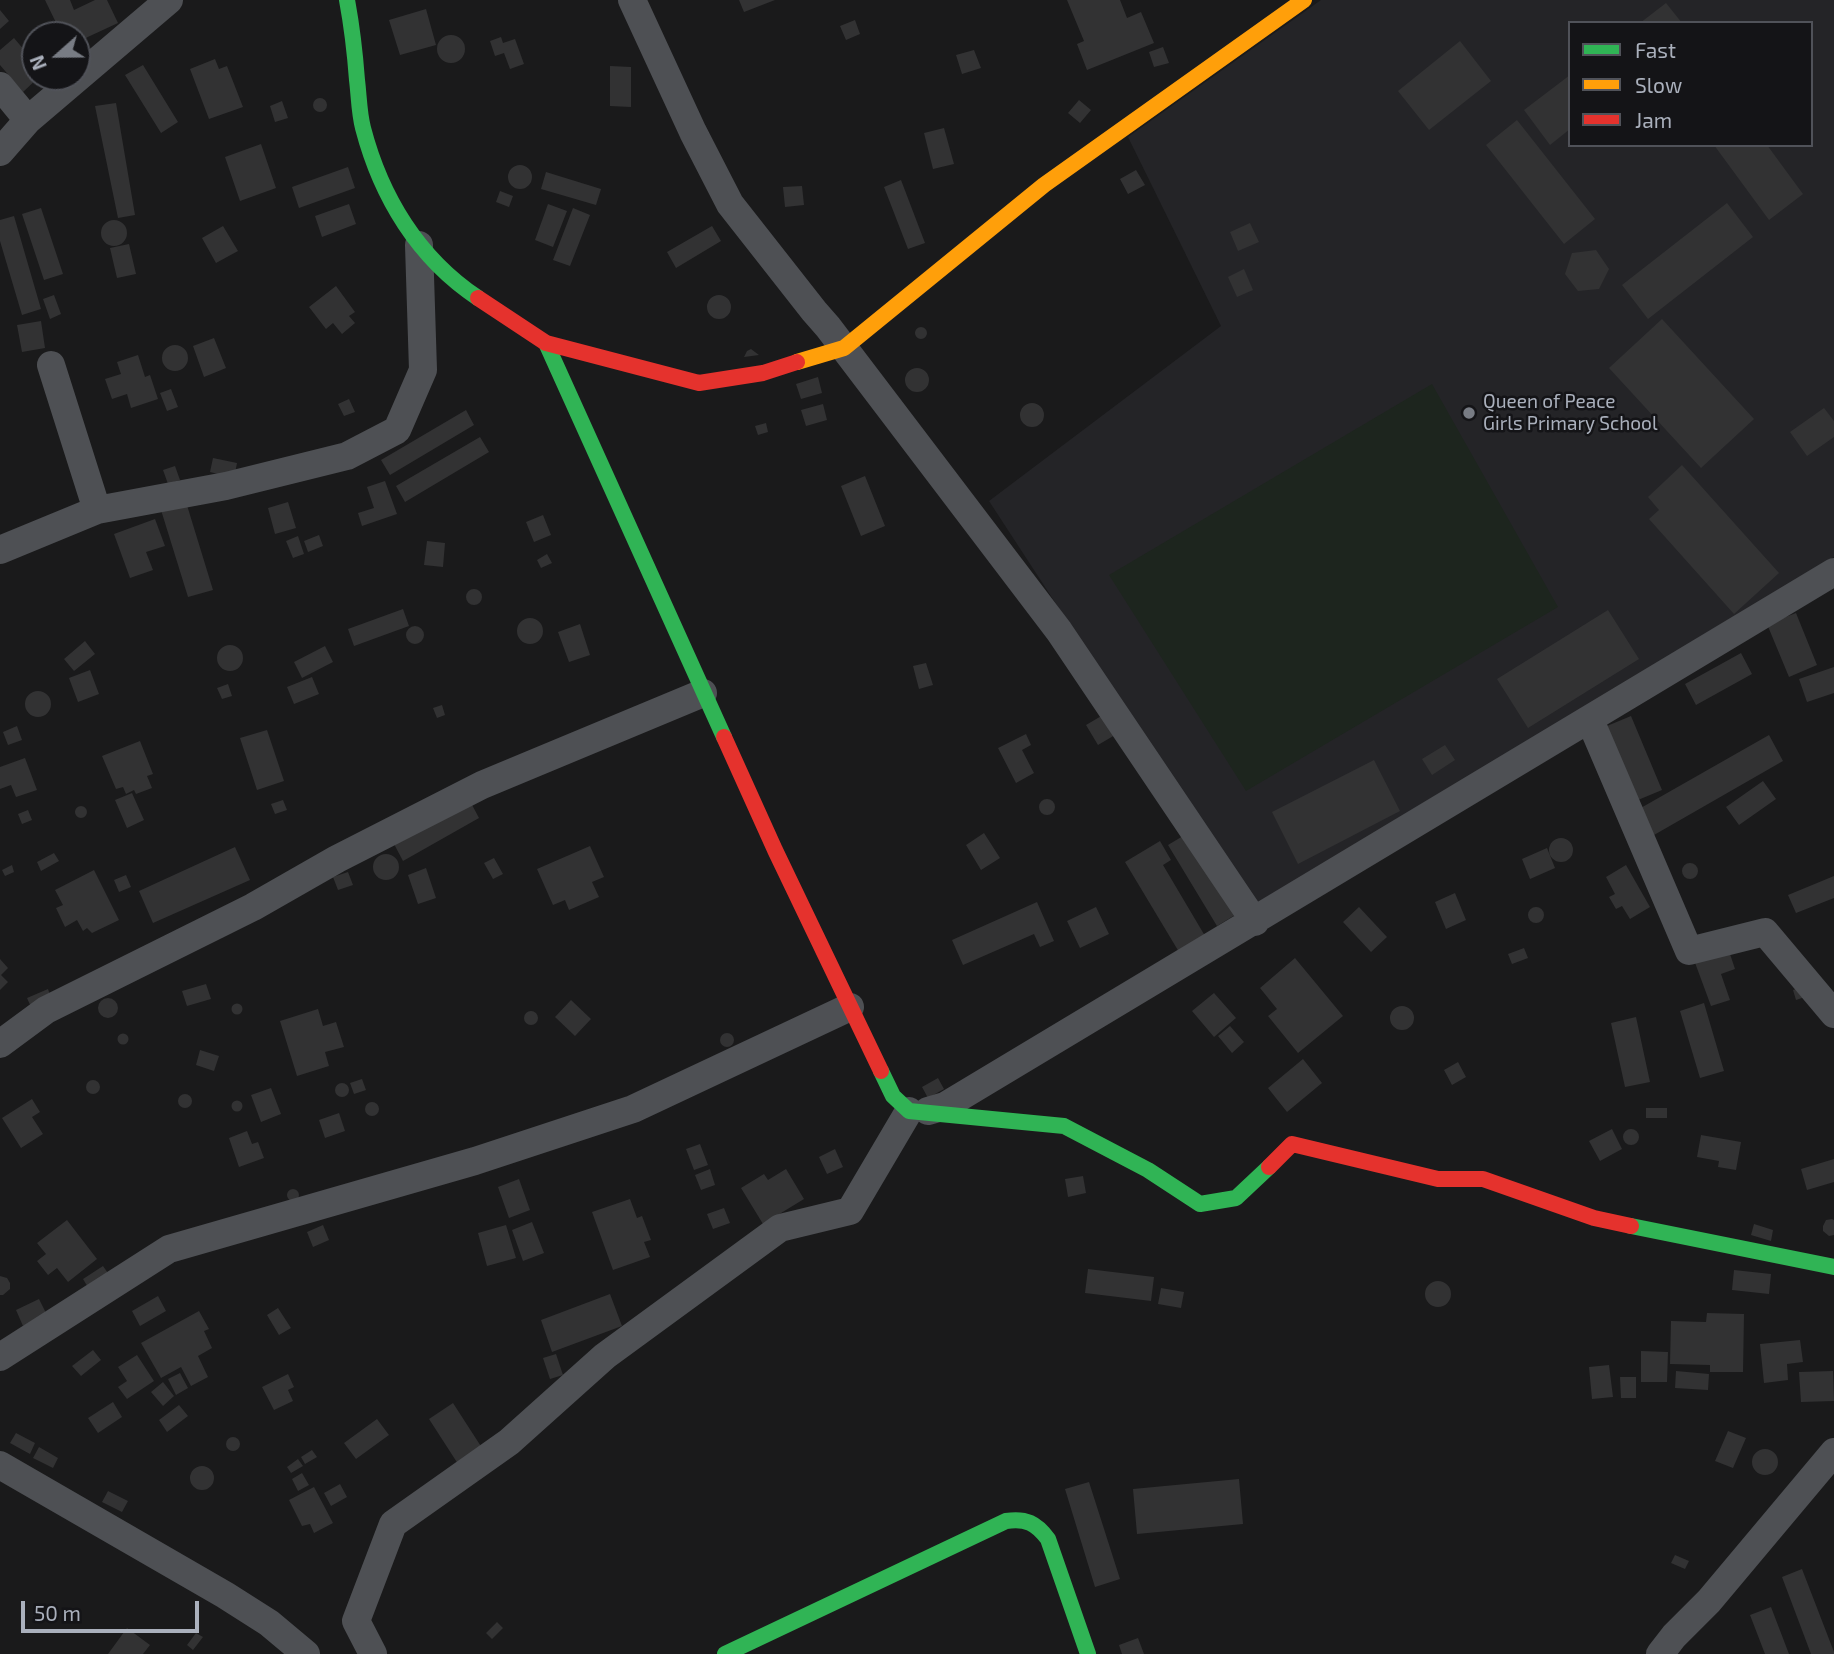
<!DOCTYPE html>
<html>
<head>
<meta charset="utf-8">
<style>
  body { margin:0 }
  #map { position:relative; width:1834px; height:1654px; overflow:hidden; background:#1a1a1b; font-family:"Exo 2",sans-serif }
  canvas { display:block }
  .legend { position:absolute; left:1568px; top:21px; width:245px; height:126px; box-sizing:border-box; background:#141417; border:2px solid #505259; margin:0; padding:9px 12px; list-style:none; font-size:21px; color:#aab0bc }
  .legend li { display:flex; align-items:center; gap:14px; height:35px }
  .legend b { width:35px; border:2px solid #505259 }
  .north { position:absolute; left:21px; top:21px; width:70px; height:70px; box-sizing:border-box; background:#141417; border:2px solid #505259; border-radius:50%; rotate:249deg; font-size:19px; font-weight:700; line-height:28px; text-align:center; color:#aab0bc }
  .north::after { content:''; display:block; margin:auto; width:24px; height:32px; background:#787c84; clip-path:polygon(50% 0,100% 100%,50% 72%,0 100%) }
  .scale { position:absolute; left:21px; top:1601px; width:178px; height:32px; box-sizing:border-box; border:4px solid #aab0bc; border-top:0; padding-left:9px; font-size:21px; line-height:24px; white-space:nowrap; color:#aab0bc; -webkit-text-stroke:5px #141417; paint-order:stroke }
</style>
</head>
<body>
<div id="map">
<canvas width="1834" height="1654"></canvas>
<ul class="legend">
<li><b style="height:9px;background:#30b455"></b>Fast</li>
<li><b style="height:9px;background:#ff9f0a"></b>Slow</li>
<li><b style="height:9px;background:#e5322d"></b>Jam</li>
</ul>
<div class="north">N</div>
<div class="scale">50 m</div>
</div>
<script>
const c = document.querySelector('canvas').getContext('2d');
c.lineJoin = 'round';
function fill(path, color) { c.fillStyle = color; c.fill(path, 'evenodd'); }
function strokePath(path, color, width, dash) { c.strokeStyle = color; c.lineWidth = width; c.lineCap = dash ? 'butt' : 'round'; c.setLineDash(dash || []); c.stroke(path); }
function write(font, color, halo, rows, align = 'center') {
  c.font = font + ' "Exo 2",sans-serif'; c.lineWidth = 5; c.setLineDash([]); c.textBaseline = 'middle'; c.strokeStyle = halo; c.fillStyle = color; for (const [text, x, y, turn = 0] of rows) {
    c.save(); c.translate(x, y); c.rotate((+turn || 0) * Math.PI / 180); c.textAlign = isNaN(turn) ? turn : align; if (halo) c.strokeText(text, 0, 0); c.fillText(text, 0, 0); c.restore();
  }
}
const built = new Path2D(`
  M1321 0H1834V557L1253 906 989 501 1221 326 1128 137ZM1570 23H1811V145H1570Z`);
const green = new Path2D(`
  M1432 384 1558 607 1246 791 1109 575Z`);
const building = new Path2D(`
  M45 0H70L74 10 95 0H107L118 23 77 42V35H62Z
  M739 0H775L744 12Z
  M1067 0H1120L1127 18 1141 12 1154 43 1087 70 1077 44 1084 41Z
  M1666 3 1682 23H1640Z
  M426 9 436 45 400 55 389 20Z
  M0 10 9 21 0 29Z
  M855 20 860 34 846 40 840 26Z
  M437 49a14 14 0 1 1 28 0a14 14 0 1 1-28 0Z
  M501 37 503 43 515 39 524 64 510 69 504 53 495 56 490 41Z
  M14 38 35 63V77H39L23 92 0 65V50Z
  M1460 41 1491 81 1429 130 1398 91Z
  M1163 47 1169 63 1154 67 1149 52Z
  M974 50 981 68 962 74 956 55Z
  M215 59 219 69 227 66 243 107 209 119 190 69Z
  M143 65 178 122 161 133 125 75Z
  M610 66 631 67V107L610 106Z
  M1570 75V129L1550 145 1524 110Z
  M313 105a7 7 0 1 1 14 0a7 7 0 1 1-14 0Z
  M1079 100 1091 110 1080 123 1068 113Z
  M282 101 288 118 275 122 270 106Z
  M116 103 135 215 118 218 95 106Z
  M1517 120 1595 219 1564 244 1486 145Z
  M944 128 954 164 933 169 924 133Z
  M261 144 276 188 240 201 225 157Z
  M1714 145H1767L1803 194 1769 220Z
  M508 177a12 12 0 1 1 24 0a12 12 0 1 1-24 0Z
  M348 167 355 188 299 208 292 187Z
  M1136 170 1145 185 1128 194 1120 179Z
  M546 172 601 189 596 205 541 189Z
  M901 180 925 243 908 249 884 187Z
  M802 186 804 205 785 207 783 187Z
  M500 191 513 196 509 207 496 202Z
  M1727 203 1753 237 1648 319 1622 285Z
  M349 204 356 224 322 237 315 216Z
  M548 204 567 211 553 247 535 240Z
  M41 208 63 274 44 280 22 214Z
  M573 208 590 215 570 266 553 260Z
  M14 216 41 309 22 315 0 241V220Z
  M101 233a13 13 0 1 1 26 0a13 13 0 1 1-26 0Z
  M1250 223 1259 242 1238 251 1230 232Z
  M223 226 238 251 216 263 202 238Z
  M712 226 721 241 676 268 667 252Z
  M129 244 136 274 117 278 110 248Z
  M1596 250 1609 269 1599 289 1578 291 1565 274 1572 253Z
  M1244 269 1253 290 1237 297 1228 277Z
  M336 286 355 312 349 316 355 323 342 334 333 323 326 329 309 307Z
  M707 307a12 12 0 1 1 24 0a12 12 0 1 1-24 0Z
  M54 295 61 314 50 319 43 299Z
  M1662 319 1754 419 1701 468 1609 368Z
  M41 321 45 348 22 352 17 325Z
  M915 333a6 6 0 1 1 12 0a6 6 0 1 1-12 0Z
  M214 338 226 368 204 377 193 346Z
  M162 358a13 13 0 1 1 26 0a13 13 0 1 1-26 0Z
  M751 349 759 355 744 357 747 351Z
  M138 355 145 377 150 375 158 399 131 408 127 394 112 399 105 379 121 374 117 362Z
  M905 380a12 12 0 1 1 24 0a12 12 0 1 1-24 0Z
  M818 377 822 393 801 399 796 384Z
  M171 389 178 407 167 411 160 393Z
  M349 399 355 412 344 416 338 404Z
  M1020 415a12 12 0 1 1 24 0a12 12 0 1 1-24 0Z
  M823 404 827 420 806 426 801 410Z
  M1824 408 1834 421V437L1807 456 1790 432Z
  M466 410 474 425 390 475 381 460Z
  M766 423 768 432 758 435 755 426Z
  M480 437 489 452 405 502 396 486Z
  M213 458 237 463 234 478 210 472Z
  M1682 465 1779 573 1734 614 1649 519 1659 510 1648 497Z
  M175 466 180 480 168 484 163 470Z
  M865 476 885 526 861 536 841 486Z
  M385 481 397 514 362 526 358 513 374 508 367 487Z
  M186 502 213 590 188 597 161 510Z
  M288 502 296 528 275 534 268 508Z
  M543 515 551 535 534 542 526 522Z
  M155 519 165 546 146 552 153 570 130 578 114 534Z
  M319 535 323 546 308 552 304 541Z
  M298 536 304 554 293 558 286 541Z
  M427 541 445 543 443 567 424 565Z
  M547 554 552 563 541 568 537 560Z
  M466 597a8 8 0 1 1 16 0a8 8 0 1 1-16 0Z
  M403 609 409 626 354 646 348 629Z
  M1608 610 1639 659 1528 728 1497 679Z
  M1796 613 1817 665 1789 677 1767 624Z
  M517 631a13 13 0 1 1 26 0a13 13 0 1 1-26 0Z
  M580 624 590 655 569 662 558 632Z
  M406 635a9 9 0 1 1 18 0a9 9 0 1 1-18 0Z
  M85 641 95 654 74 671 64 659Z
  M217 658a13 13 0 1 1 26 0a13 13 0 1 1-26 0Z
  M325 646 333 662 302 678 294 662Z
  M1741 653 1752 674 1696 705 1685 684Z
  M926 663 933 685 919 689 913 666Z
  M1834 667V693L1807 702 1799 679Z
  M90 670 99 694 78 702 69 678Z
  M312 677 319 694 294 704 287 687Z
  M228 684 232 696 222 699 217 688Z
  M25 704a13 13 0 1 1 26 0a13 13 0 1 1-26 0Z
  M442 705 445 715 437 718 433 708Z
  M1103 715 1115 735 1098 745 1086 725Z
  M1631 716 1662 790 1638 800 1607 726Z
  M17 726 22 740 8 745 3 732Z
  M267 730 284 781 257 790 240 738Z
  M1026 734 1031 745 1022 750 1034 773 1016 783 998 748Z
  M1769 735 1783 761 1654 835 1639 809Z
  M140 741 153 774 147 776 152 788 136 794 134 790 126 794 123 787 116 789 102 756Z
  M1445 745 1455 760 1432 775 1422 759Z
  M25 758 37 790 16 797 11 785 0 789V767Z
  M1374 760 1400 811 1298 864 1272 812Z
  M1763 781 1776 799 1739 825 1726 807Z
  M132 793 144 820 127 828 115 800Z
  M1039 807a8 8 0 1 1 16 0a8 8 0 1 1-16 0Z
  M283 800 287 810 275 814 271 804Z
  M470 801 479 818 403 861 394 844Z
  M75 812a6 6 0 1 1 12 0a6 6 0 1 1-12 0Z
  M28 810 32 820 22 824 18 814Z
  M984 833 1000 858 981 870 966 845Z
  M1183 836 1240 912 1217 926 1168 845Z
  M1549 850a12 12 0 1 1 24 0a12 12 0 1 1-24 0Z
  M1160 841 1171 860 1163 865 1208 941 1182 957 1125 862Z
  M590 846 604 877 592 882 599 897 569 910 565 900 553 905 537 869Z
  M235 847 250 880 153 923 139 891Z
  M1547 848 1555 868 1530 879 1522 859Z
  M54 853 59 861 41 871 37 862Z
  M373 867a13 13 0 1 1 26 0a13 13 0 1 1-26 0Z
  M494 858 503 874 493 879 484 863Z
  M1682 871a8 8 0 1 1 16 0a8 8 0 1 1-16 0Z
  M12 865 14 872 5 876 2 870Z
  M1626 865 1650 907 1630 919 1622 906 1616 909 1609 897 1615 894 1606 877Z
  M426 868 436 898 418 904 408 875Z
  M94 870 119 920 92 933 87 928 83 931 77 920 65 927 56 908 63 905 55 890Z
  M348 872 353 885 338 890 333 877Z
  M126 875 131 887 119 892 114 880Z
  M1834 876V898L1796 913 1788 895Z
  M1455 893 1466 920 1446 929 1435 902Z
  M1037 902 1054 941 1040 947 1034 934 963 965 952 940Z
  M1528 915a8 8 0 1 1 16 0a8 8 0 1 1-16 0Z
  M1096 907 1109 934 1080 948 1067 921Z
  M1359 907 1387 937 1371 952 1343 922Z
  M1524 948 1528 958 1512 964 1508 954Z
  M1728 948 1735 969 1721 974 1730 1000 1711 1006 1694 960Z
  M1295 958 1343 1016 1298 1053 1268 1016 1277 1009 1260 988Z
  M0 959 8 968 1 975 8 982 0 990Z
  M206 984 211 999 187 1006 182 991Z
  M1805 986 1808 996 1796 1000 1793 990Z
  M48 989 51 998 31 1007 27 998Z
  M1214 993 1236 1018 1214 1037 1192 1011Z
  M98 1008a10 10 0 1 1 20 0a10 10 0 1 1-20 0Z
  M571 1000 591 1019 575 1036 555 1017Z
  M1704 1003 1724 1071 1700 1078 1680 1011Z
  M231.5 1009a5.5 5.5 0 1 1 11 0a5.5 5.5 0 1 1-11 0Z
  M1390 1018a12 12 0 1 1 24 0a12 12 0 1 1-24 0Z
  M318 1009 323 1026 336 1022 344 1047 325 1052 329 1066 297 1076 280 1021Z
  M524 1018a7 7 0 1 1 14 0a7 7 0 1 1-14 0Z
  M1636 1017 1650 1082 1625 1087 1611 1023Z
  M1230 1026 1244 1042 1232 1053 1218 1036Z
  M720 1040a7 7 0 1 1 14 0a7 7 0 1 1-14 0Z
  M117.5 1039a5.5 5.5 0 1 1 11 0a5.5 5.5 0 1 1-11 0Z
  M200 1050 219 1056 214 1071 196 1065Z
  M1303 1059 1322 1083 1287 1112 1268 1088Z
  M1458 1062 1466 1077 1452 1085 1444 1070Z
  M938 1078 944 1089 928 1098 922 1087Z
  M362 1079 366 1090 354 1094 350 1083Z
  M86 1087a7 7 0 1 1 14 0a7 7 0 1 1-14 0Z
  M335 1090a7 7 0 1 1 14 0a7 7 0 1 1-14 0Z
  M271 1088 281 1114 261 1122 251 1095Z
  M178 1101a7 7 0 1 1 14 0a7 7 0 1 1-14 0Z
  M32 1099 40 1112 32 1117 43 1134 21 1148 2 1118Z
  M231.5 1106a5.5 5.5 0 1 1 11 0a5.5 5.5 0 1 1-11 0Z
  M365 1109a7 7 0 1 1 14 0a7 7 0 1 1-14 0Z
  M1646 1108H1667V1118H1646Z
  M339 1113 345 1131 325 1138 319 1120Z
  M1623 1137a8 8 0 1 1 16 0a8 8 0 1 1-16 0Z
  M1612 1129 1622 1149 1600 1161 1589 1141Z
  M247 1131 252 1144 258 1142 264 1158 239 1167 229 1138Z
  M1701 1135 1741 1142 1736 1170 1718 1167 1719 1161 1697 1157Z
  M700 1144 708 1165 694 1170 686 1149Z
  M835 1149 843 1167 827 1174 819 1157Z
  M1834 1159V1182L1807 1190 1801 1169Z
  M710 1169 715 1185 701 1190 695 1175Z
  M786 1169 804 1199 763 1224 741 1188 764 1174 768 1180Z
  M1083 1176 1086 1193 1068 1197 1065 1179Z
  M519 1179 530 1210 509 1218 498 1187Z
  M287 1195a6 6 0 1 1 12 0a6 6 0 1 1-12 0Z
  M630 1199 637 1218 642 1216 651 1240 644 1242 650 1257 613 1270 592 1212Z
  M724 1208 730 1223 713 1229 707 1214Z
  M1832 1219 1834 1220V1235L1829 1236 1823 1231V1226L1826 1220Z
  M67 1220 97 1259 68 1282 57 1268 48 1275 37 1261 46 1254 37 1243Z
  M532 1222 544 1253 523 1261 512 1230Z
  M1754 1224 1773 1230 1771 1241 1751 1235Z
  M323 1225 329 1240 313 1247 307 1232Z
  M506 1225 516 1258 487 1266 478 1233Z
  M103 1266 110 1276 89 1289 83 1279Z
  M1088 1269 1154 1277 1151 1301 1085 1293Z
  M1734 1270 1771 1274 1769 1294 1732 1290Z
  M0 1276 7 1278 10 1283V1289L3 1295H0Z
  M1425 1294a13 13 0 1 1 26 0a13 13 0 1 1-26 0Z
  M1161 1288 1184 1292 1181 1308 1158 1304Z
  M610 1294 622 1326 552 1352 541 1320Z
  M158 1296 166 1311 140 1326 132 1311Z
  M39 1299 47 1315 23 1326 16 1310Z
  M278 1308 291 1328 279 1335 267 1315Z
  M199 1311 209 1329 204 1331 212 1348 198 1356 208 1377 191 1386 181 1367 161 1378 141 1343Z
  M1707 1313 1744 1314 1743 1372H1710V1365L1670 1364 1671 1321 1706 1322Z
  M1800 1340 1803 1362 1787 1364 1788 1380 1764 1383 1760 1344Z
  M93 1350 101 1360 81 1376 72 1366Z
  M1641 1351 1668 1352 1667 1382H1641Z
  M556 1354 563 1375 550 1379 543 1358Z
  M137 1355 154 1381 127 1399 118 1387 127 1381 118 1367Z
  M1609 1365 1613 1397 1592 1399 1589 1367Z
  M1676 1371 1709 1374 1708 1390 1675 1388Z
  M1833 1371 1834 1401 1801 1402 1799 1372Z
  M180 1373 188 1388 176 1395 168 1379Z
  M288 1374 294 1387 288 1390 293 1401 274 1410 262 1387Z
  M1620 1377H1636V1398H1621Z
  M163 1382 174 1396 163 1406 151 1392Z
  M113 1402 122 1417 98 1433 88 1418Z
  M453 1403 484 1451 460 1467 429 1419Z
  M179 1405 188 1416 167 1432 159 1420Z
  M377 1419 389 1435 356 1459 344 1443Z
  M1728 1431 1746 1438 1733 1468 1715 1461Z
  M16 1433 35 1443 30 1454 10 1443Z
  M226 1444a7 7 0 1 1 14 0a7 7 0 1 1-14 0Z
  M39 1447 58 1458 53 1468 33 1458Z
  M1752 1462a13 13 0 1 1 26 0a13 13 0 1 1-26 0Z
  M312 1450 317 1457 305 1464 301 1457Z
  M298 1459 303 1466 291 1473 287 1467Z
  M190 1478a12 12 0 1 1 24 0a12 12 0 1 1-24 0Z
  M302 1473 309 1485 298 1491 292 1479Z
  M1239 1479 1243 1524 1137 1534 1133 1489Z
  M1089 1482 1120 1579 1095 1587 1065 1489Z
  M340 1484 347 1497 331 1506 324 1493Z
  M314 1487 333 1523 314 1533 310 1524 302 1526 289 1500Z
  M108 1491 128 1501 122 1512 102 1502Z
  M1675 1555 1689 1561 1685 1569 1671 1563Z
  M1802 1569 1834 1652V1654H1811L1782 1577Z
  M1771 1607 1789 1654H1765L1750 1615Z
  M497 1622 503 1628 492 1639 486 1633Z
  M127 1628 150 1645 143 1654H108Z
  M196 1633 203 1637 193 1650 187 1645Z
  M1138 1638 1144 1654H1122L1119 1645Z`);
const street = new Path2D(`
  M632 0 693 132 730 204 814 311 828 327 1059 631 1255 922
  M0 86 28 120
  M0 152 28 120 169 0
  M51 365 97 510 226 486 347 456 397 430 423 370 419 245
  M0 550 97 510
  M1590 720 1689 951 1765 932 1834 1014
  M0 1044 46 1010 253 907 337 859 482 785 703 693
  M928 1111 945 1106 1834 572
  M0 1357 169 1249 475 1161 633 1109 850 1007
  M0 1465 225 1595 269 1623 306 1654
  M373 1654 356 1621 393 1524 509 1442 605 1356 780 1228 850 1211 909 1111
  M1660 1654 1674 1636 1709 1601 1834 1452`);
const fast = new Path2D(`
  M347 0C352 27 355 53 357 80 359 96 359 113 363 128 381 197 418 258 478 298
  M546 343 724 737
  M881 1071 893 1096 909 1111 1064 1126 1148 1170 1200 1204 1236 1198 1269 1167
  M1631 1226 1834 1267
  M725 1654 1006 1521C1026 1518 1036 1523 1048 1539L1088 1654`);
const slow = new Path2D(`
  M797 362 844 348 1044 185 1304 0`);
const jam = new Path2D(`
  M478 298 546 343 699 383 763 373 797 362
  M724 737 775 850 881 1071
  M1269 1167 1292 1144 1438 1179H1483L1594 1218 1631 1226`);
const markers = [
  [1469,413,7,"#787c84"]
];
const poiNames = [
  ["Queen of Peace",1483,402],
  ["Girls Primary School",1483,424]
];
fill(built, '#242427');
fill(green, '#1d251e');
fill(building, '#323233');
strokePath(street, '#4e5054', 28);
strokePath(fast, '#30b455', 16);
strokePath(slow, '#ff9f0a', 16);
strokePath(jam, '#e5322d', 16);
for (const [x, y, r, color] of markers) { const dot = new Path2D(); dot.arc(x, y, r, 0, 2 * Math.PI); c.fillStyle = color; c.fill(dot); strokePath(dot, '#141417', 2.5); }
write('19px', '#aab0bc', '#141417', poiNames, 'left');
</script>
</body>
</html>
